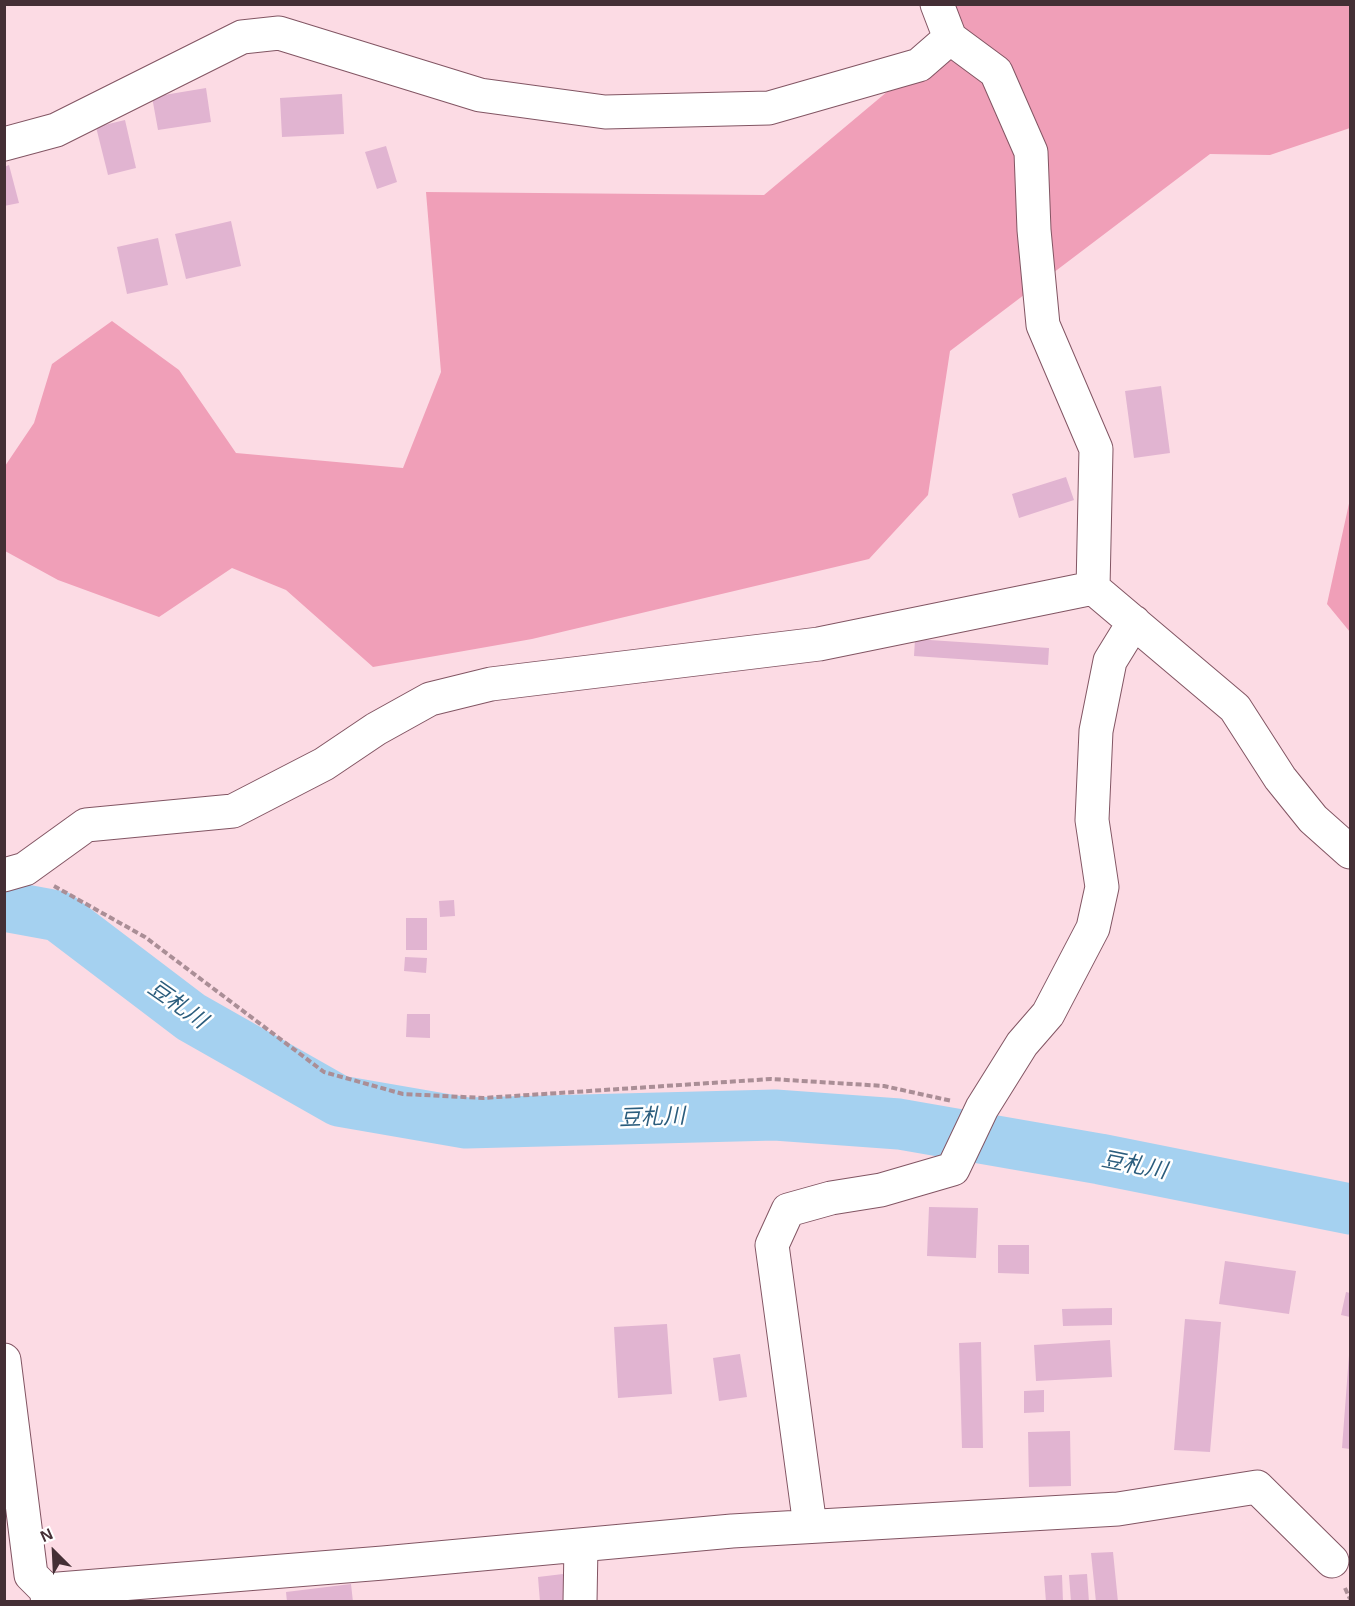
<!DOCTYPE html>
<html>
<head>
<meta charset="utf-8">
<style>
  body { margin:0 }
  #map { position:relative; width:1355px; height:1606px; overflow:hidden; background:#fcdbe4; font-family:Helvetica,sans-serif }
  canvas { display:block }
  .frame { position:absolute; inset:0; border:6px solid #442f35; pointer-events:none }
  .north { position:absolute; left:24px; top:1522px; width:60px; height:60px; -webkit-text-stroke:4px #fff; paint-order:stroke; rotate:336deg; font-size:16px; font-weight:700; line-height:24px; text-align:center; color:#442f35 }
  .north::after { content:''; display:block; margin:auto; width:21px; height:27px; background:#442f35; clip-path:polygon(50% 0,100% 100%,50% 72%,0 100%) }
</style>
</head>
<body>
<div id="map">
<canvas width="1355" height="1606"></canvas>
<div class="frame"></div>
<div class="north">N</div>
</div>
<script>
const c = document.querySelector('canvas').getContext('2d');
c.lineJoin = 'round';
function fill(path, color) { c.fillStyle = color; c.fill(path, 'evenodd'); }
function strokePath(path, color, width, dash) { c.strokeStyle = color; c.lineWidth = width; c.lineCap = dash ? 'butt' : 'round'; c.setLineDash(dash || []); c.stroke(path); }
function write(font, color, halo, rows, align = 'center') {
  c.font = font + ' Helvetica,"Noto Sans JP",sans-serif'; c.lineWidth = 5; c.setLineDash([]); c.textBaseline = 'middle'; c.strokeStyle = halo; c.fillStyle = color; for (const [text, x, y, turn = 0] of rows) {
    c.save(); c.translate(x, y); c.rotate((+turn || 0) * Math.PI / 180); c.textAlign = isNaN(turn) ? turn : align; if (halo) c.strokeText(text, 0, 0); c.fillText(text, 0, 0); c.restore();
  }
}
const green = new Path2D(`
  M942 5H1350V128L1270 155 1210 154 950 351 928 495 869 559 532 639 373 667 286 590 232 568 159 617 58 580 5 551V466L34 423 52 364 112 321 179 370 236 453 403 468 441 372 426 192 764 195 919 65Z
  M1350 499V632L1327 604Z`);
const river = new Path2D(`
  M4 906 58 916 191 1017 339 1101 466 1123 775 1115 899 1124 1100 1159 1350 1209`);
const building = new Path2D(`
  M206 88 211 122 158 130 152 97Z
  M342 94 344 134 282 137 280 98Z
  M125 120 136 168 108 175 96 127Z
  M386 146 397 182 377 189 365 152Z
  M9 165 19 203 4 206V167Z
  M231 221 241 266 186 279 175 234Z
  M158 238 168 285 127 294 117 247Z
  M1161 386 1170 453 1134 458 1125 391Z
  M1066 477 1074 500 1019 518 1012 494Z
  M915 639 1049 648 1048 665 914 656Z
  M454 900 455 916 440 917 439 901Z
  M406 918H427V950H406Z
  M405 957 427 958 426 973 404 971Z
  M407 1014H430V1038L406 1037Z
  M929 1207 978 1208 976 1258 927 1256Z
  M998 1245H1029V1274L998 1273Z
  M1225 1261 1296 1271 1289 1314 1219 1304Z
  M1346 1292 1350 1293V1317L1341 1315Z
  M1112 1308V1325L1063 1326 1062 1309Z
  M1185 1319 1221 1322 1210 1452 1174 1450Z
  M667 1324 672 1394 618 1398 614 1327Z
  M1110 1340 1112 1377 1036 1381 1034 1345Z
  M981 1342 983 1448H962L959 1343Z
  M740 1354 747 1397 719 1401 713 1358Z
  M1349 1355H1350V1449L1342 1448Z
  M1044 1390V1412L1024 1413V1391Z
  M1070 1431 1071 1486 1029 1487 1028 1432Z
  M1113 1552 1118 1602H1096L1091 1553Z
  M563 1574 565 1602H540L538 1577Z
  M1087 1574 1089 1602H1071L1069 1575Z
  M1062 1575 1063 1602H1046L1044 1576Z
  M351 1584 353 1602H287L286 1592Z`);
const path = new Path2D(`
  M54 886 145 937 324 1072 403 1094 483 1098 771 1079 884 1086 952 1101
  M1345 1588 1350 1599`);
const minor = new Path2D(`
  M937 4 950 38 996 72 1031 152 1034 230 1043 325 1096 449 1093 588
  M4 144 56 130 242 37 279 33 480 95 605 112 769 108 919 65 950 38
  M1093 588 1235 708 1280 778 1313 819 1350 852
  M4 875 25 869 86 825 233 811 324 764 376 729 430 699 491 684 819 644 1093 588
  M4 1360 31 1575 46 1590 48 1602
  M810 1526 772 1245 788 1210 831 1198 881 1190 953 1169 982 1108 1022 1044 1048 1014 1093 928 1102 887 1092 820 1096 731 1110 661 1134 622
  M46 1590 383 1563 732 1531 1118 1509 1257 1487 1332 1561
  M580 1602 581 1546`);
const waterNames = [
  ["豆札川",177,1005,35],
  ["豆札川",652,1118,-2],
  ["豆札川",1134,1166,11]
];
fill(green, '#f09fb8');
strokePath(river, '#a5d1f0', 51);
fill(building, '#e1b4d1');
strokePath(minor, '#825563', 35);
strokePath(path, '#aa8e96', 4, [6, 3]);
strokePath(minor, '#fff', 33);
write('italic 22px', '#2b5d7d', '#fff', waterNames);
</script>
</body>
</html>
